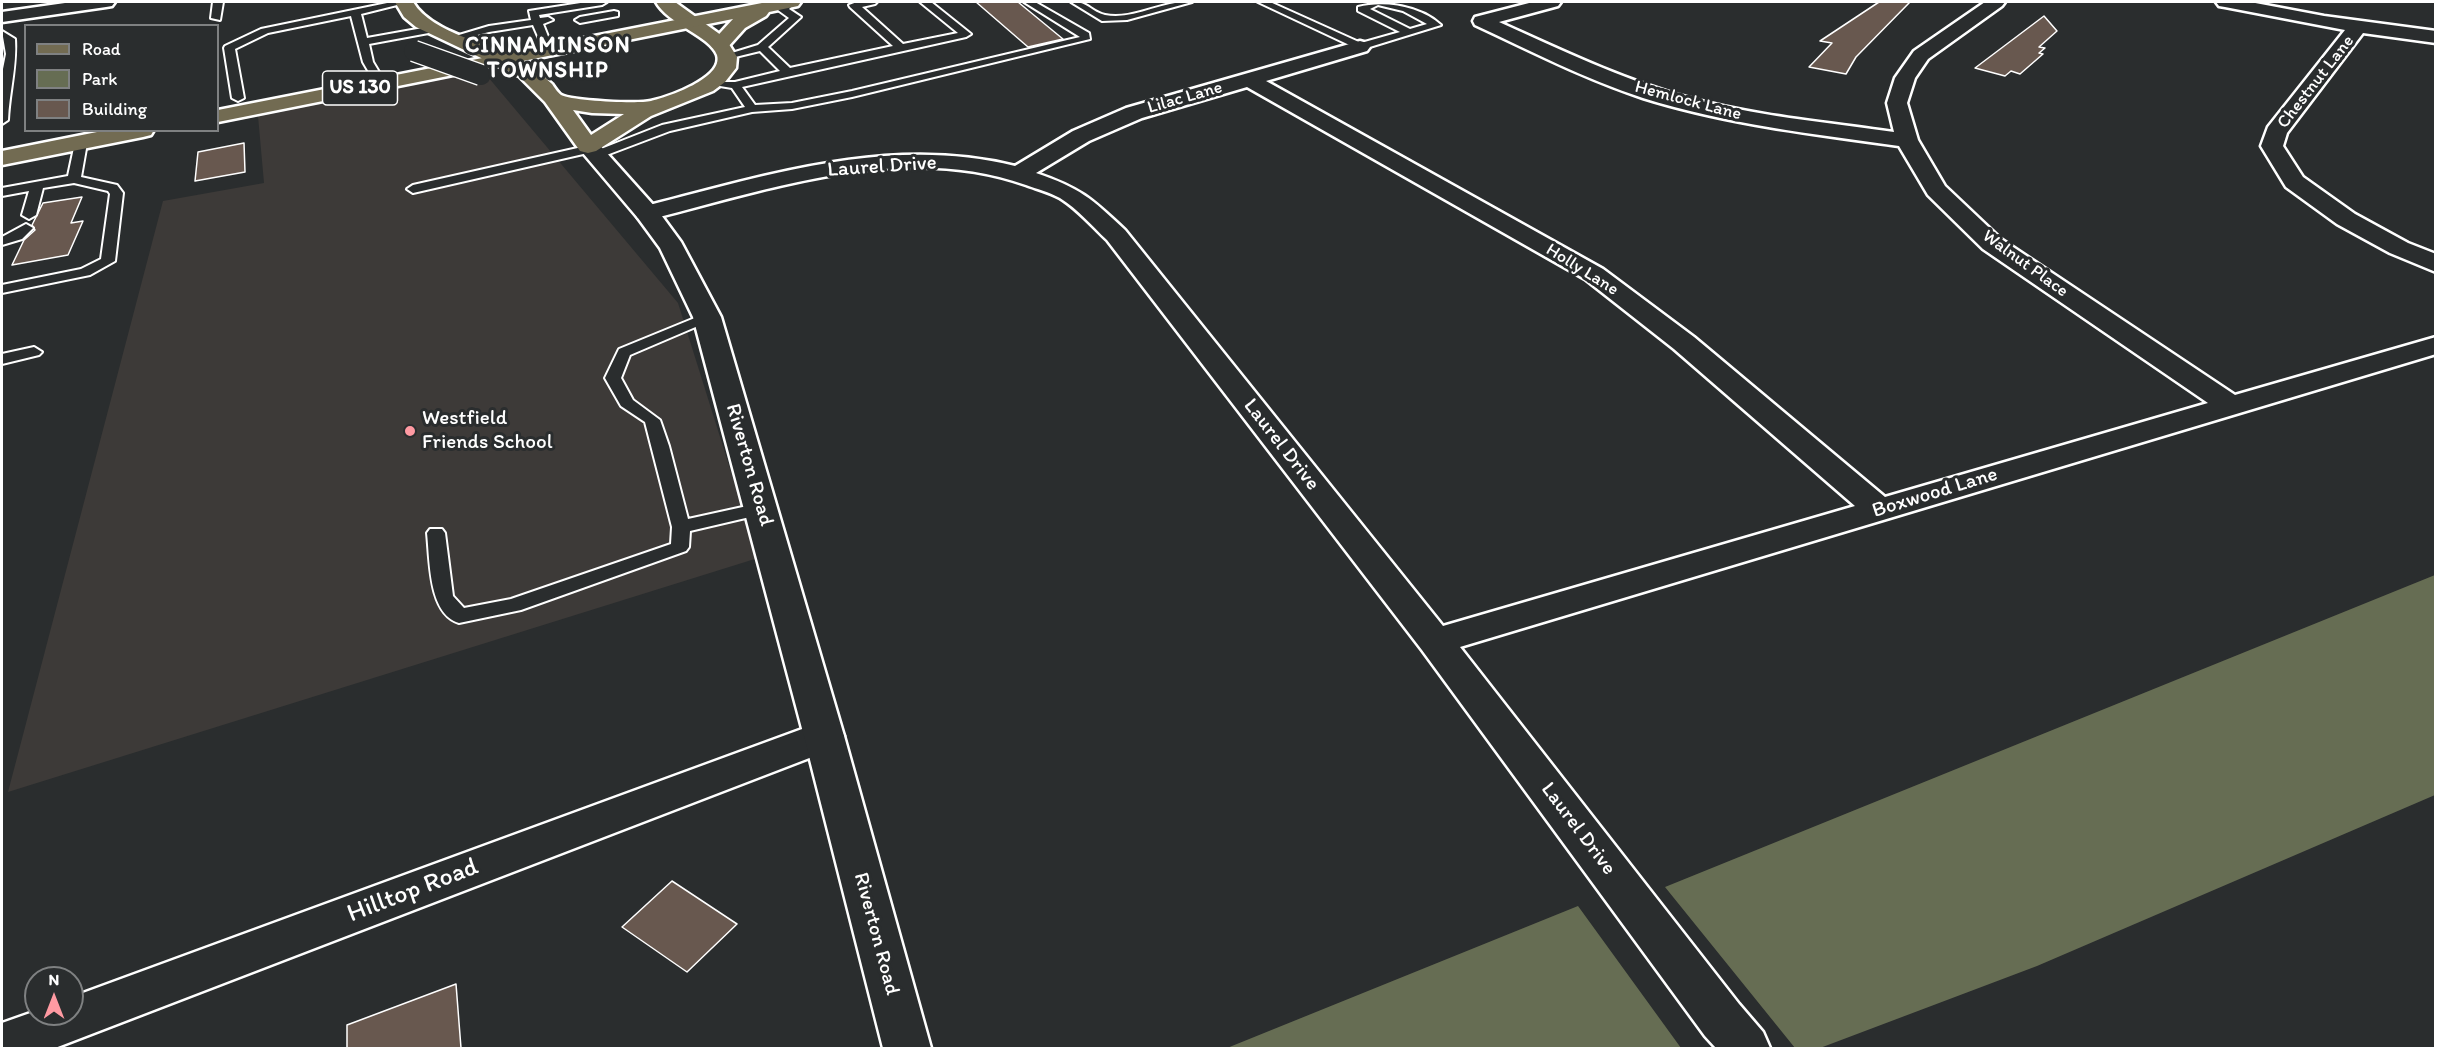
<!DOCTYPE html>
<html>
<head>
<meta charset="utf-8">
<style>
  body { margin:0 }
  #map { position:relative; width:2437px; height:1050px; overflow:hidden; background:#2a2d2e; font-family:Itim,sans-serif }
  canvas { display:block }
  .frame { position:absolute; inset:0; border:3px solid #fff; pointer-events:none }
  .legend { position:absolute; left:24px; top:24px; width:195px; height:108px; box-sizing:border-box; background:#2a2d2e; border:2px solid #7f8182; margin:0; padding:8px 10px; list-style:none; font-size:18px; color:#fff }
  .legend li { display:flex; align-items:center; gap:12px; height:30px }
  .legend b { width:30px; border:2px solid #7f8182 }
  .north { position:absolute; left:24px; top:966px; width:60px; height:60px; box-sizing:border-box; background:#2a2d2e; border:2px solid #7f8182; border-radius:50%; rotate:0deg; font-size:16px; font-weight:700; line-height:24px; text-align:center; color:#fff }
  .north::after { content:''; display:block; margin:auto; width:21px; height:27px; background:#ff9aa2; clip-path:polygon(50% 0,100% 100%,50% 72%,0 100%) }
</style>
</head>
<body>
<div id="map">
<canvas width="2437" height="1050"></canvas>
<div class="frame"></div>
<ul class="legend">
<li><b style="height:8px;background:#726b52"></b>Road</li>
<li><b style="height:16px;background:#666d53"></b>Park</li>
<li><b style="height:16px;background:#68584f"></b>Building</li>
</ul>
<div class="north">N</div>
</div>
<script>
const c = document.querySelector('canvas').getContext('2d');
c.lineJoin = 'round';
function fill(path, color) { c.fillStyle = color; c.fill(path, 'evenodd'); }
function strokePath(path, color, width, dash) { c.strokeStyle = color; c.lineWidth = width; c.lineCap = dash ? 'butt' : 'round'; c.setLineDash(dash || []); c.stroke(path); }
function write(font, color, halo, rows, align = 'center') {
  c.font = font + ' Itim,sans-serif'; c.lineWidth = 6; c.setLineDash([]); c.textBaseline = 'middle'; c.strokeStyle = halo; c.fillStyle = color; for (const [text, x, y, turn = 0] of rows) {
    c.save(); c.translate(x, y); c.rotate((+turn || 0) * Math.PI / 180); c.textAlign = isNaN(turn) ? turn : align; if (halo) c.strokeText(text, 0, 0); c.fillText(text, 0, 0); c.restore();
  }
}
const built = new Path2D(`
  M483 71 678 303 758 558 8 792 163 201 264 183 258 116Z`);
const green = new Path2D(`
  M2435 575V795L2037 966 1820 1048H1795L1665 887Z
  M1578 906 1681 1048H1227Z`);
const building = new Path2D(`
  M976 2H1018L1063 39 1028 47Z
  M1879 2H1910L1856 57 1846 74 1809 67 1832 43 1820 41Z
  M2044 16 2057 31 2039 47 2045 48 2039 53 2043 54 2020 74 2011 71 2005 76 1975 68Z
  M244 143 245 172 195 181 198 152Z
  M82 197 71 223 83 221 68 255 12 265 24 240 35 230 32 225 43 203Z
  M672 881 737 924 687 972 622 927Z
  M456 984 461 1048H347V1025Z`);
const lane = new Path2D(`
  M213 2H223L220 20 211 18Z
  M392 2H409L361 14 367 38 434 26 439 29 434 32 369 44 373 62 379 72 378 74H370L363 62 351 16 268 33 235 49 244 98 238 101 232 98 224 48 225 46 261 29Z
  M587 2H607L602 5 539 15 540 18 548 17 553 20 543 24 549 39 548 41H540L533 25 489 32 454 41 449 38 489 26 531 20 529 11Z
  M786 2H796L789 9 801 17 768 47 790 68 893 46 850 7 849 5 857 2H877L875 4 862 7 903 44 958 33 920 2H931L971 34 966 37 742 87 755 105 792 103 852 91 1080 37 1024 2H1035L1089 33 1090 39 852 97 792 109 752 112 670 131 596 159 592 158V152L413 193 407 189 413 185 591 145 595 146 596 151 662 125 745 107 732 88 720 86V82H735L780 71 760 51 727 59 722 56 758 45 789 18 778 10Z
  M1071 2C1086 0 1091 12 1105 15 1133 21 1163 0 1192 2L1127 20 1102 21Z
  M1258 2H1270L1361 43 1400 32 1358 11V7C1384 0 1421 6 1441 25L1360 50ZM1378 5 1403 11 1427 24 1410 29 1370 9Z
  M614 11 618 12V16L580 23 575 20 580 17Z
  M2 31 15 39C17 66 9 93 8 120L2 124V74L6 54Z
  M81 139 87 143 81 177 117 185 123 193 115 261 90 275 2 293V285L81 269 101 259 110 194 108 191 74 183 43 188 36 215 29 219 22 215 29 191 2 196V188L68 176 75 143Z
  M26 224 33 228 22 239 2 245V237Z
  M707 313 714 317 712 320 630 355 621 378 633 400 660 420 669 446 688 519 761 503 767 505 770 509 767 513 690 531 689 547 686 551 521 610 459 623C428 614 430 559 427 533L430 529H442L445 533 453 596 464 608 511 599 671 544 672 527 645 422 621 406 605 378 619 349Z
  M34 347 42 352 39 355 2 364V354Z`);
const street = new Path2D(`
  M72 2H115L112 6 106 7 2 22V12Z
  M1533 2H1561L1558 6 1499 22C1561 50 1621 79 1686 97 1754 116 1825 122 1894 132L1887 103 1895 78 1914 51 1985 2H2005L2002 6 1928 59 1915 78 1907 103 1918 140 1945 186 2001 239 2235 395 2436 337V354L1460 647 1739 1004 1763 1032 1770 1048H1716L1705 1036 1422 650 1107 240C1092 226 1078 209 1060 198 1049 192 1037 189 1026 185 903 141 768 190 647 220L638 218 635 213 638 208C760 177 889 134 1015 166L1073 131 1126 108 1360 41 1367 43 1370 47 1367 51 1266 81 1603 269 1694 337 1885 497 2208 403 1983 249 1928 195 1899 146C1813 134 1726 124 1643 98 1585 79 1531 51 1475 25L1473 21 1475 17ZM1247 87 1585 279 1674 349 1855 506 1443 626 1125 230C1091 198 1080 188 1036 173L1089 141 1142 118Z
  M2216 2H2250L2324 16 2436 31V43L2363 33 2287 133 2283 146 2303 177 2355 214 2408 243 2436 254V272L2390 253 2337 224 2286 187 2261 146 2268 127 2345 30 2225 7 2219 6Z
  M824 721 838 725 844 736 838 747 55 1048H2V1023L36 1011V1014H72V997Z`);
const secondary = new Path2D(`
  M588 139 596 141 656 208 681 242 721 317 844 736 931 1048H883L804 736 693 317 660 248 638 218 577 146 580 141Z`);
const primary = new Path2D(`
  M395 2H413C433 35 491 42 523 62 534 68 543 76 552 84 554 87 558 93 561 95 572 101 638 104 651 101 668 97 724 78 717 55 710 36 668 24 656 2H675L725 38 737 57 736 68 725 82 713 91 651 116 596 151 588 153 580 151 545 102 519 76 416 27 404 17ZM573 110 592 113 624 114 591 135Z`);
const highway = new Path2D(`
  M767 2H801L798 6 769 12 766 16 745 28 727 48H713L710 44 733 19 218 122V110Z
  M107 130H154L151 135 143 137 2 165V151Z`);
const streetBridge = new Path2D(`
  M414 51 481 75`);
const markers = [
  [410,431,6,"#ff9aa2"]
];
const farStreetnames = [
  ["Chestnut Lane",2316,82,-52],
  ["Lilac Lane",1185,98,-16],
  ["Hemlock Lane",1688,101,15],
  ["Walnut Place",2025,264,36],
  ["Holly Lane",1582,270,32]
];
const shields = [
  [360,88,75]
];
const shieldNames = [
  ["US 130",360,88]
];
const streetNames = [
  ["Laurel Drive",882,167,-4],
  ["Laurel Drive",1281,445,52],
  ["Riverton Road",749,465,74],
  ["Boxwood Lane",1935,493,-17],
  ["Laurel Drive",1578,829,53],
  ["Riverton Road",876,934,75]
];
const poiNames = [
  ["Westfield",422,419],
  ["Friends School",422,443]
];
const farDistrictnames = [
  ["CINNAMINSON",548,46],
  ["TOWNSHIP",548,71]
];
const nearStreetnames = [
  ["Hilltop Road",413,891,-21]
];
fill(built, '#3d3a38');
fill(green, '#666d53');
fill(building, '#68584f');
strokePath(building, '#fff', 1.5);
strokePath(lane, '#fff', 4);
strokePath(street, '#fff', 5);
strokePath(secondary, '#fff', 5);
strokePath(primary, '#fff', 5);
strokePath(highway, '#fff', 5);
fill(lane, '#2a2d2e');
fill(street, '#2a2d2e');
fill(secondary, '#2a2d2e');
fill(primary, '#726b52');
fill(highway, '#726b52');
strokePath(streetBridge, '#fff', 23, []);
strokePath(streetBridge, '#2a2d2e', 20);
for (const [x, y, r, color] of markers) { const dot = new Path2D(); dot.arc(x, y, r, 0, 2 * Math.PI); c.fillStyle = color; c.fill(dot); strokePath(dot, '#2a2d2e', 2); }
write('18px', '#fff', '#2a2d2e', farStreetnames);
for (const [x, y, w] of shields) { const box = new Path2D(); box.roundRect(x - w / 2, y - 17, w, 34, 4.5); c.fillStyle = '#2a2d2e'; c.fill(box); strokePath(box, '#fff', 1.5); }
write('bold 20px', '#fff', null, shieldNames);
write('21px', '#fff', '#2a2d2e', streetNames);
write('21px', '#fff', '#2a2d2e', poiNames, 'left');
c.letterSpacing = '1.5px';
write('bold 22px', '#fff', '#2a2d2e', farDistrictnames);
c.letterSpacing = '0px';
write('26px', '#fff', '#2a2d2e', nearStreetnames);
</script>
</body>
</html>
